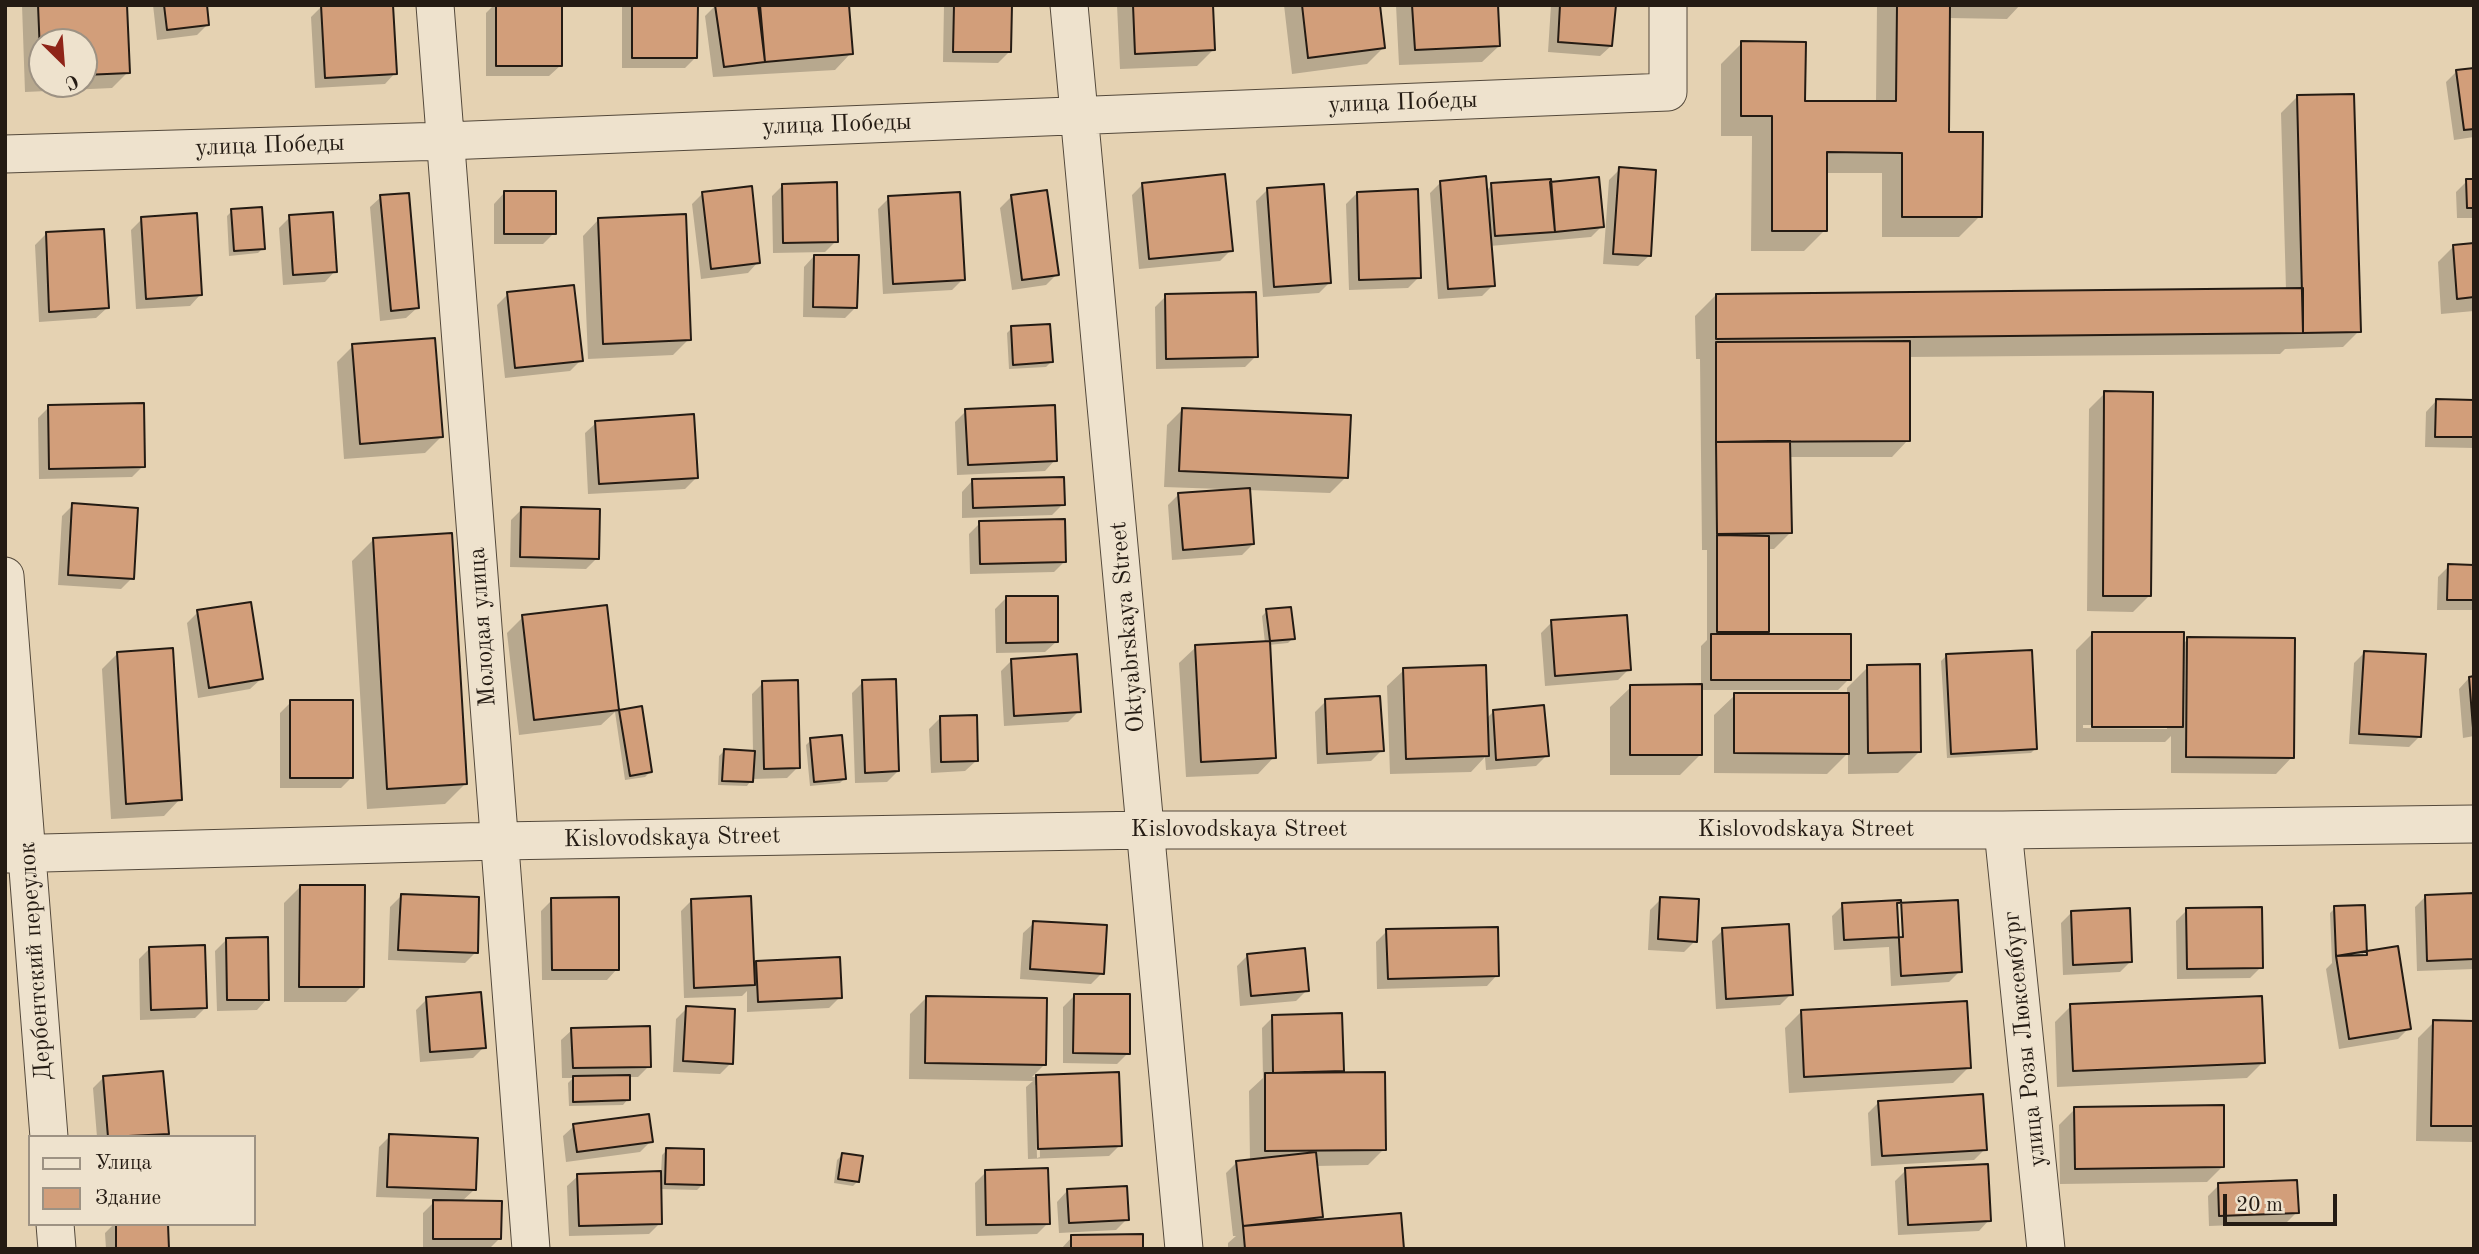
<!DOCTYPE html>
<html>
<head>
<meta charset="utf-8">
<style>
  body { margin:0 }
  #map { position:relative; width:2479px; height:1254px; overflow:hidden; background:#e5d2b2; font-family:"Old Standard TT",serif }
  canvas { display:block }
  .frame { position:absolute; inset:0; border:7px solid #241b13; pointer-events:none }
  .legend { position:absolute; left:28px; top:1135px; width:228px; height:91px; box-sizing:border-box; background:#eee2cd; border:2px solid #9d9283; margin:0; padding:9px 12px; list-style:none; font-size:21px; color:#241b13 }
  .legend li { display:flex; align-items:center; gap:14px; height:35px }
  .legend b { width:35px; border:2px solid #9d9283 }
  .north { position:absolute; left:28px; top:28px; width:70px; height:70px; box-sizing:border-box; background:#eee2cd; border:2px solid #9d9283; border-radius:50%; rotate:155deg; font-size:19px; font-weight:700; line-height:28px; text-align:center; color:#241b13 }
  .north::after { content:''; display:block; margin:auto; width:24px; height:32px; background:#8f2418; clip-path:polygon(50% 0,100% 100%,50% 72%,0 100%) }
  .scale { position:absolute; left:2223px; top:1194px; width:114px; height:32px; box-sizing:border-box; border:4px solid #241b13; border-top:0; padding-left:9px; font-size:21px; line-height:24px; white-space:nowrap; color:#241b13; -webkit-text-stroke:5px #eee2cd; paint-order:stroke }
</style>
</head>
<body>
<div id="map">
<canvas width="2479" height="1254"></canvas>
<div class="frame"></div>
<ul class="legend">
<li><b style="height:9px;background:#eee2cd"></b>Улица</li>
<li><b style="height:19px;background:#d29e7a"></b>Здание</li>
</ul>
<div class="north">С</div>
<div class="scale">20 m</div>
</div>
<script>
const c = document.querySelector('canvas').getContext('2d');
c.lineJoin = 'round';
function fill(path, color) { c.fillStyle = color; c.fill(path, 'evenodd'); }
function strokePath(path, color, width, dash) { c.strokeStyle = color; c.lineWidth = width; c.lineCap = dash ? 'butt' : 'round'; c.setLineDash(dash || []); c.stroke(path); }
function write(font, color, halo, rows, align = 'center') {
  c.font = font + ' "Old Standard TT",serif'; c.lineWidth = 5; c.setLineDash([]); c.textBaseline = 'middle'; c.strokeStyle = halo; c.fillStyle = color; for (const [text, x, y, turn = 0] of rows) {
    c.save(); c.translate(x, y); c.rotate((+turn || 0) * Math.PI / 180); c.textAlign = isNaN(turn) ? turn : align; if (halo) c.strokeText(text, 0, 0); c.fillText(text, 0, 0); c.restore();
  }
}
const shadow = new Path2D(`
  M22 5H126L128 72 112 88 25 92ZM42 42H84V84H42Z
  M153 5H205L207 25 197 35 157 40Z
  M494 5H560V66L549 76H486V13Z
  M622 5H696V57L685 68H622Z
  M716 5H847L851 53 835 70 713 77 705 16Z
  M944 5H1010L1009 52 998 63 943 62Z
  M1117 5H1211L1213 50 1197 66 1120 69Z
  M1284 5H1378L1383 48 1367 64 1292 74Z
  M1396 5H1497L1499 46 1482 62 1399 65Z
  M1551 5H1614L1611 46 1600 56 1548 52Z
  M1877 5H2020L2007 19 1949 18 1948 134 1980 216 1959 237H1882V173H1825V230L1804 251H1751L1752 136H1721V64L1742 43 1803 103H1876Z
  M322 6 395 73 385 84 315 88 311 17Z
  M2474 69V137L2454 140 2446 82 2457 71Z
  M2297 97 2359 331 2343 347 2285 349 2280 354 1908 357V440L1892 457H1789L1790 533 1774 549H1767L1768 631 1763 636 1849 679 1838 690H1701V754L1680 775H1610V707L1631 687 1701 686V646L1707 640V550H1702L1700 359H1696L1695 316 1716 295 2286 290 2281 113Z
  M1620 169 1649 256 1638 266 1603 264 1609 180Z
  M1597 179 1602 226 1591 237 1490 246 1493 285 1482 296 1438 299 1430 193 1441 182 1486 191 1492 185Z
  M2467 181H2474V218H2457L2456 192Z
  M1143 184 1231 250 1220 261 1139 269 1132 195Z
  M783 185 836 241 825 252 773 253 772 196Z
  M1267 190 1330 282 1319 293 1263 297 1256 201Z
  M504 193 554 233 543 244H494V204Z
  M703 193 758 262 748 273 701 279 692 204Z
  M1357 193 1419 277 1408 288 1349 290 1346 204Z
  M381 197 417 308 406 318 380 321 370 207Z
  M1011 197 1057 274 1046 285 1012 290 1000 208Z
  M889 198 963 279 952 290 883 294 878 209Z
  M232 211 263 248 258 253 229 256 227 216Z
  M290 217 335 271 325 282 283 285 279 228Z
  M142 219 200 295 190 306 136 309 131 230Z
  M599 219 689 339 673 355 588 359 583 236Z
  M46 234 107 308 96 318 39 322 35 245Z
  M2474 245V311L2441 314 2438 262 2454 246Z
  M814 256 856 307 845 318 803 317 804 267Z
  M508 294 581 360 570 371 505 378 497 305Z
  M1166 296 1256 356 1245 367 1156 369 1155 307Z
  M1012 328 1051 362 1046 367 1009 369 1007 333Z
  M353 346 441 437 425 453 344 459 337 362Z
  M2105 393 2149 596 2133 612 2087 611 2089 409Z
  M2436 401H2474V448L2425 447 2426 412Z
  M49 407 143 466 132 477 39 479 38 418Z
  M1183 409 1346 477 1330 493 1248 490 1253 544 1242 555 1172 560 1168 505 1179 494 1221 491V489L1164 487 1167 425Z
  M966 411 1055 460 1045 471 957 475 955 422Z
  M596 423 696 478 685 489 588 494 585 433Z
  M972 481 1063 504 1052 515 962 518V492Z
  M73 505 132 578 121 589 58 585 62 516Z
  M522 509 597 558 586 569 510 567 511 520Z
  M980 523 1065 561 1054 572 970 574 969 534Z
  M373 540 466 783 445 804 367 809 352 561Z
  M2449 566 2474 567V610H2437L2438 577Z
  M1006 598 1056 642 1045 652 996 653 995 609Z
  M606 607 618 712 640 708 650 772 645 777 625 780 615 712 601 725 519 735 507 633 523 617Z
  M1267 611 1293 638 1288 643 1268 645 1274 757 1258 774 1186 777 1179 663 1196 647 1265 643 1262 616Z
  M198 612 261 679 250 689 198 698 187 623Z
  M1552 622 1629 669 1618 680 1545 686 1541 633Z
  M2093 633 2182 645 2188 639 2292 757 2276 774 2171 773V736L2165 742H2076V650ZM2083 725H2167V729L2083 728Z
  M2365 652 2420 736 2409 747 2349 744 2354 663Z
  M118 653 180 799 164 816 111 819 102 669Z
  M1946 656 2036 748 2031 753 1947 758 1941 661Z
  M1012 660 1079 711 1068 722 1004 726 1001 671Z
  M1868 667 1919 752 1898 773 1848 774V753L1827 774 1714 773V715L1735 695H1847V688Z
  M1404 670 1486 719 1494 711 1547 755 1536 766 1486 770 1485 757 1471 772 1390 774 1387 686Z
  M2469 678H2474V736L2463 738 2459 689Z
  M863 682 898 771 887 782 855 783 852 693Z
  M763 683 798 767 787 778 752 779 747 786 718 785 719 756 724 751 753 752 752 694Z
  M1326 701 1382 750 1371 761 1317 764 1315 712Z
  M291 702 352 777 341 788H280V713Z
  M940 718 976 761 965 771 931 773 929 729Z
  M811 740 845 778 840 783 810 786 806 745Z
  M300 887 362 986 346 1002H284V903Z
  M2474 895V969L2417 971 2415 907 2425 897Z
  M401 896 476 952 465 963 388 960 390 907Z
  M1661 899 1695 941 1684 952 1648 950 1650 910Z
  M552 900 617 969 607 980H542L541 911Z
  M692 900 752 966 757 962 840 997 829 1008 747 1012V991L742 996 684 998 681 911Z
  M1843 905 1960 971 1949 982 1891 986 1889 947 1834 950 1832 916Z
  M2335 908 2409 1028 2398 1039 2339 1049 2326 969 2332 963 2330 913Z
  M2187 910 2261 967 2250 978 2177 979 2176 921Z
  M2072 912 2131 961 2120 972 2063 975 2061 923Z
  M1034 923 1102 973 1091 984 1020 979 1023 933Z
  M1723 930 1791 994 1780 1005 1716 1009 1712 941Z
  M1387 931 1497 975 1487 986 1377 989 1376 942Z
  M226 940 267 999 257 1010 217 1011 215 951Z
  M150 948 206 1007 195 1018 140 1020 139 959Z
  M1248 955 1307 990 1296 1001 1240 1006 1237 966Z
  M1074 996 1128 1053 1117 1064 1063 1063V1007Z
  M926 998 1044 1065 1032 1077 1118 1074 1120 1145 1109 1156 1028 1159 1026 1087 1033 1081 909 1079 910 1014ZM1035 1085H1038L1040 1157 1037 1158Z
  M427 999 484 1047 473 1058 420 1062 416 1010Z
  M2071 1006 2263 1062 2247 1078 2057 1087 2055 1022Z
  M687 1008 731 1063 720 1074 673 1072 676 1019Z
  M1802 1011 1969 1067 1953 1083 1789 1093 1785 1028Z
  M1273 1017 1342 1071 1338 1074 1384 1149 1368 1165 1316 1166 1321 1216 1316 1221 1402 1249H1228V1243L1236 1236H1233L1226 1173 1237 1162 1250 1161 1249 1091 1263 1078 1262 1028Z
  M2434 1022H2474V1142L2416 1141 2418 1038Z
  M572 1030 649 1066 638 1077H628V1099L623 1105 569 1106 568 1083 573 1078H562L561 1040Z
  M104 1077 167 1134 164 1137H97L93 1088Z
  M1879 1102 1985 1149 1974 1160 1871 1166 1868 1113Z
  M2075 1109 2223 1166 2207 1182 2060 1184 2059 1125Z
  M574 1126 651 1141 640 1152 566 1162 563 1136Z
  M390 1136 474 1190 461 1202 500 1238 489 1249H423V1213L437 1199 376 1197 379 1147Z
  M667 1150 702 1185 697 1190 659 1189 660 1223 649 1234 569 1236 567 1186 578 1176 661 1173 662 1155Z
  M842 1155 858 1181 853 1186 834 1183 837 1160Z
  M1906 1170 1989 1220 1979 1231 1898 1235 1895 1181Z
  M986 1172 1048 1223 1037 1234 976 1236 975 1183Z
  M2219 1185 2297 1212 2286 1223 2209 1226 2208 1196Z
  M1067 1191 1127 1219 1116 1230 1059 1233 1057 1202Z
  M114 1224H166L167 1249H106L105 1233Z
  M1072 1237 1141 1249H1061Z`);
const building = new Path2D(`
  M38 5H127L130 73 84 75V42H42L41 77Z
  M164 5H207L209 25 167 30Z
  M321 5H393L397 74 325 78Z
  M496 5H562V66H496Z
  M632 5H698L697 58H632Z
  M715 5H758L765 62 724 67Z
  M760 5H849L853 54 765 62Z
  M954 5H1012L1011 52H953Z
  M1133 5H1213L1215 50 1135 54Z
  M1302 5H1380L1385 48 1308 58Z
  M1412 5H1498L1500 46 1415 50Z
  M1560 5H1616L1612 46 1558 42Z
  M1897 5H1950L1949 132H1983L1982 217H1902V153L1827 152V231H1772V116H1741V41L1806 42 1805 101H1896Z
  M2474 68V129L2464 130 2456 70Z
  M2354 94 2361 332 2303 333 2297 95Z
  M1619 167 1656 170 1651 256 1613 254Z
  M1225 174 1233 251 1149 259 1142 183Z
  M1486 176 1495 286 1448 289 1440 181Z
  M1599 177 1604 227 1555 232 1550 182Z
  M1551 179 1555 232 1495 236 1491 183Z
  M2466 179H2474V208H2467Z
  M837 182 838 242 783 243 782 184Z
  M1324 184 1331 283 1274 287 1267 188Z
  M752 186 760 263 711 269 702 192Z
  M1418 189 1421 278 1359 280 1357 192Z
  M1047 190 1059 275 1022 280 1011 195Z
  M504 191H556V234H504Z
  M960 192 965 280 893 284 888 196Z
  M409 193 419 308 391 311 380 195Z
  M262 207 265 249 234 251 231 209Z
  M333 212 337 272 293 275 289 215Z
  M197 213 202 295 146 299 141 217Z
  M686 214 691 340 603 344 598 218Z
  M104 229 109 308 49 312 46 232Z
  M2474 243V297L2457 299 2453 245Z
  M814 255H859L857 308 813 307Z
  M574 285 583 361 515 368 507 292Z
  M2303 288V333L1716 339V294Z
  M1256 292 1258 357 1166 359 1165 294Z
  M1050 324 1053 362 1013 365 1011 326Z
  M435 338 443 437 360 444 352 344Z
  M1910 341V441L1716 442V342Z
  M2104 391 2153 392 2151 596H2103Z
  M2436 399 2474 400V437H2435Z
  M144 403 145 467 49 469 48 405Z
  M1055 405 1057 461 968 465 965 409Z
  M1182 408 1351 415 1348 478 1179 471Z
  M694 414 698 478 599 484 595 421Z
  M1790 441 1792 533 1717 534 1716 442Z
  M1064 477 1065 505 973 508 972 479Z
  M1250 488 1254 544 1183 550 1178 493Z
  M72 503 138 508 134 579 68 575Z
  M521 507 600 509 599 559 520 557Z
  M1065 519 1066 562 980 564 979 521Z
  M452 533 467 784 387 789 373 538Z
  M1717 535 1769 536V632H1717Z
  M2448 564 2474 565V600H2447Z
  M1006 596H1058V642L1006 643Z
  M251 602 263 679 209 688 197 610Z
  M607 605 619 710 534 720 522 615Z
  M1291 607 1295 639 1270 641 1266 609Z
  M1627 615 1631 670 1555 676 1551 620Z
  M2092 632H2184L2183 727H2092Z
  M1711 634H1851V680H1711Z
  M2187 637 2295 638 2294 758 2186 757Z
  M1270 641 1276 758 1201 762 1195 645Z
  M173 648 182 800 126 804 117 652Z
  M2032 650 2037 749 1951 754 1946 654Z
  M2364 651 2426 654 2421 737 2359 734Z
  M1077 654 1081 712 1014 716 1011 659Z
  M1920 664 1921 752 1868 753 1867 665Z
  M1486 665 1489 756 1406 759 1403 668Z
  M2474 676V727L2473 728 2469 677Z
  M896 679 899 771 865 773 862 680Z
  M798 680 800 768 764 769 762 681Z
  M1702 684V755H1630V685Z
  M1734 693H1849V754L1734 753Z
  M1380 696 1384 751 1327 754 1325 699Z
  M290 700H353V778H290Z
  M1544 705 1549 756 1496 760 1493 710Z
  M642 706 652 772 630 776 619 710Z
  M977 715 978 761 941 762 940 716Z
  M842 735 846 779 814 782 810 738Z
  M724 749 755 751 753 782 722 781Z
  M300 885H365L364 987H299Z
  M2474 893V959L2427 961 2425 895Z
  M401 894 479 897 478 953 398 950Z
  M751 896 755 985 694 988 691 899Z
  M619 897V970H552L551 898Z
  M1660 897 1699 899 1697 942 1658 939Z
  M1901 900 1903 937 1844 940 1842 903Z
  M1958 900 1962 972 1901 976 1897 903Z
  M2365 905 2367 955 2336 956 2334 906Z
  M2262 907 2263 968 2187 969 2186 908Z
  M2130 908 2132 962 2073 965 2071 911Z
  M1033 921 1107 925 1104 974 1030 969Z
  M1789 924 1793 995 1726 999 1722 928Z
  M1498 927 1499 976 1388 979 1386 929Z
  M268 937 269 1000H227L226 938Z
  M205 945 207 1008 151 1010 149 947Z
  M2398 946 2411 1029 2349 1039 2336 956Z
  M1305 948 1309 991 1251 996 1247 954Z
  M840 957 842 998 758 1002 756 961Z
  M481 992 486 1048 430 1052 426 997Z
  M1074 994H1130V1054L1073 1053Z
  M926 996 1047 998 1046 1065 925 1063Z
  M2262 996 2265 1063 2073 1071 2070 1004Z
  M1967 1001 1971 1068 1804 1077 1801 1010Z
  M686 1006 735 1009 733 1064 683 1061Z
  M1342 1013 1344 1071 1273 1073 1272 1015Z
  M2433 1020 2474 1021V1126H2431Z
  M650 1026 651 1067 573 1068 571 1028Z
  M163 1071 169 1134 108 1137 103 1076Z
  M1119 1072 1122 1146 1038 1149 1036 1075Z
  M1385 1072 1386 1150 1265 1151V1073Z
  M630 1075V1100L573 1102V1076Z
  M1983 1094 1987 1150 1882 1156 1878 1101Z
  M2224 1105V1167L2075 1169 2074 1107Z
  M649 1114 653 1142 577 1152 573 1124Z
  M389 1134 478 1138 476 1190 387 1187Z
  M666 1148 704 1149V1185L665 1184Z
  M1316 1152 1323 1217 1243 1226 1236 1161Z
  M842 1153 863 1156 859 1182 838 1179Z
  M1988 1164 1991 1221 1908 1225 1905 1168Z
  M1048 1168 1050 1224 986 1225 985 1170Z
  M661 1171 662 1224 579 1226 577 1174Z
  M2297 1180 2299 1213 2219 1216 2218 1183Z
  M1127 1186 1129 1220 1069 1223 1067 1189Z
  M433 1200 502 1201 501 1239H433Z
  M1401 1213 1404 1249H1245L1243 1226Z
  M116 1224H168L169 1249H116Z
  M1143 1234V1249H1071V1235Z`);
const street = new Path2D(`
  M435 5 531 1249
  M1069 5 1184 1249
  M5 154 446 141 1668 92V5
  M5 576 49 1137
  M2003 830 2046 1249
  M5 854 500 841 1147 830H2003L2474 824
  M55 1224 57 1249`);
const streetNames = [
  ["улица Победы",1403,103,-2],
  ["улица Победы",837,125,-2],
  ["улица Победы",270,146,-2],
  ["Молодая улица",483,627,-94],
  ["Oktyabrskaya Street",1128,627,-95],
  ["Kislovodskaya Street",1239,830],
  ["Kislovodskaya Street",1806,830],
  ["Kislovodskaya Street",672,838,-1],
  ["Дербентский переулок",36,961,-94],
  ["улица Розы Люксембург",2025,1039,-96]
];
fill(shadow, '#0003');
fill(building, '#d29e7a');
strokePath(building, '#241b13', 2);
strokePath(street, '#54493b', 39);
strokePath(street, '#eee2cd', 37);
write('24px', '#241b13', '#eee2cd', streetNames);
</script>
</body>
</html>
